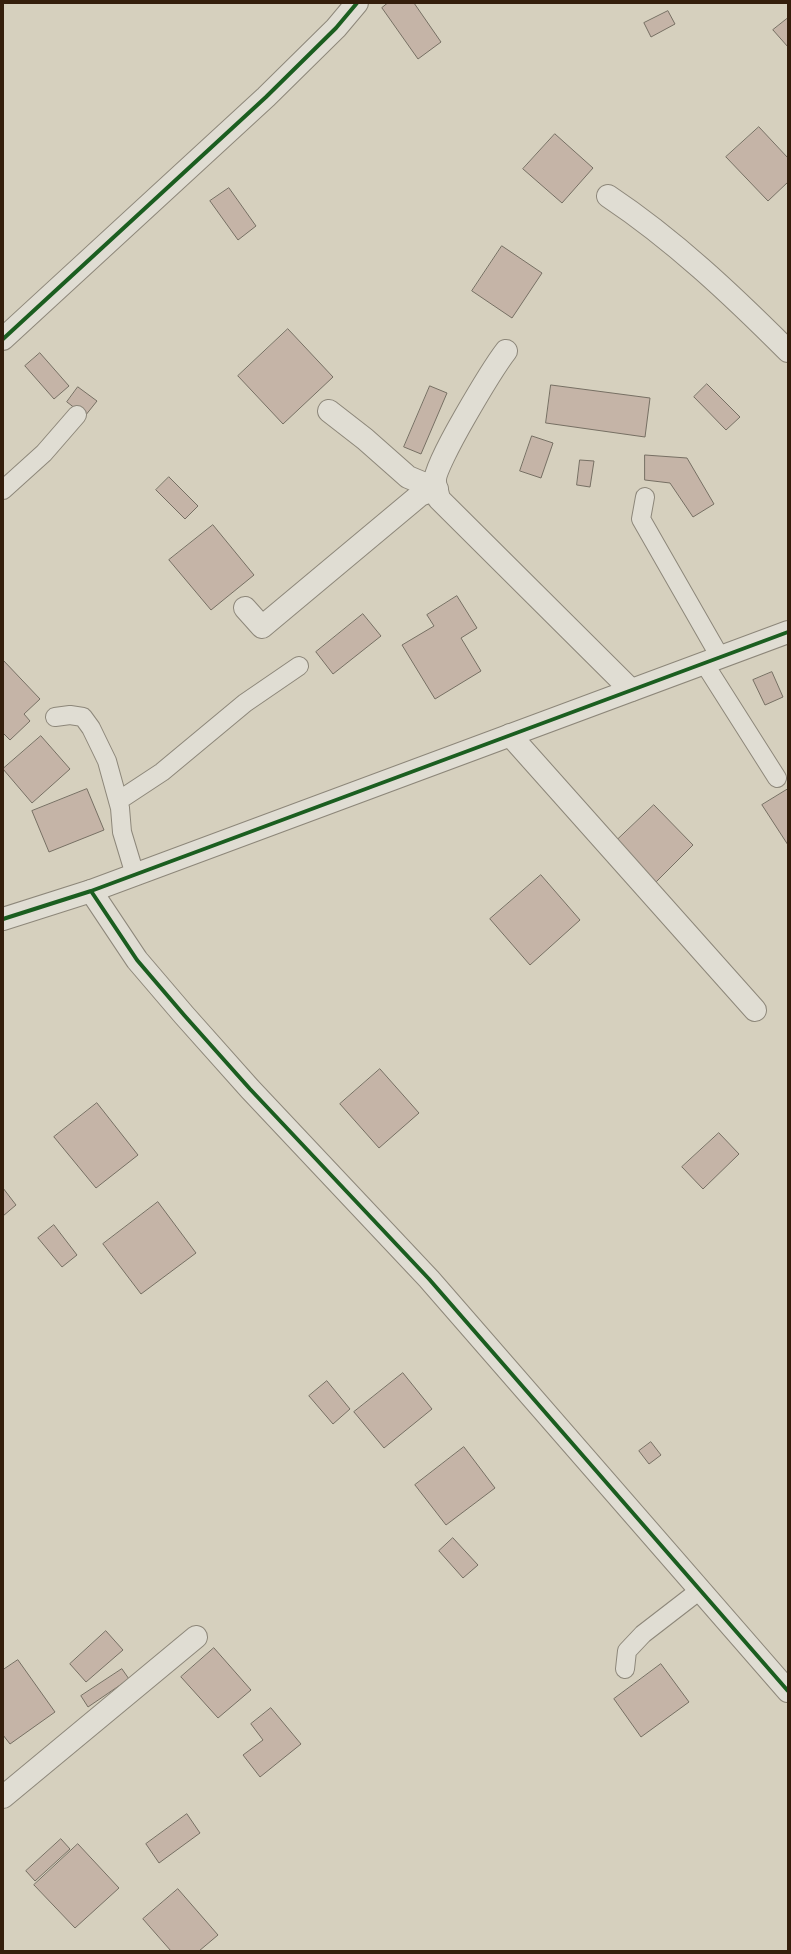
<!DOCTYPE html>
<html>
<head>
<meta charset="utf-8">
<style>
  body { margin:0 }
  #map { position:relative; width:791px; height:1954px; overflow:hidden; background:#d6d0be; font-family:"Libre Bodoni",serif }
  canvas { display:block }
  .frame { position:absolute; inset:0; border:4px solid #341e0c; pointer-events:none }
</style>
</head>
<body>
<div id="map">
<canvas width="791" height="1954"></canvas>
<div class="frame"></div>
</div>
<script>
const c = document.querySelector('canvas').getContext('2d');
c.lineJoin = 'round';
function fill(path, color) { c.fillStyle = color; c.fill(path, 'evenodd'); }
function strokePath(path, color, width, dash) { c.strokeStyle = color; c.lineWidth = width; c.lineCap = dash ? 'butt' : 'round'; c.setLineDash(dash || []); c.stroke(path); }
const building = new Path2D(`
  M388 3H414L441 42 418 59 382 8Z
  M668 11 675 24 651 37 644 23Z
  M788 18V47L773 30Z
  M759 127 788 158V182L768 201 726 157Z
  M555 134 593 168 562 203 523 169Z
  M229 188 256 226 238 240 210 201Z
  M502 246 542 273 512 318 472 291Z
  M288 329 333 377 283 424 238 376Z
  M40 353 69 386 54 399 25 366Z
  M707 384 740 417 726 430 694 397Z
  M551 385 650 398 645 437 546 423Z
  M430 386 447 393 421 454 404 447Z
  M78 387 97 401 85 416 67 402Z
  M532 436 553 443 541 478 520 471Z
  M645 455 687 458 714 504 693 517 670 483 645 480Z
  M580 460 594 461 590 487 577 485Z
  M169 477 198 506 185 519 156 490Z
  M213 525 254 575 211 610 169 560Z
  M457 596 477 628 461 638 481 671 435 699 402 645 434 626 427 615Z
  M363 614 381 636 333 674 316 652Z
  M3 660 40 699 24 714 30 721 10 740 3 733Z
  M772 672 783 697 765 705 753 680Z
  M41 736 70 769 32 803 3 769Z
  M87 789 104 830 49 852 32 811Z
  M788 789V845L762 805Z
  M654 805 693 845 653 885 613 844Z
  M541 875 580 920 530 965 490 919Z
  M380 1069 419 1113 379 1148 340 1104Z
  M97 1103 138 1155 96 1188 54 1137Z
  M719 1133 739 1154 703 1189 682 1167Z
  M3 1188 16 1205 3 1216Z
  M158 1202 196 1253 141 1294 103 1244Z
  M54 1225 77 1255 62 1267 38 1238Z
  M403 1373 432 1409 384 1448 354 1412Z
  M327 1381 350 1409 333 1424 309 1396Z
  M651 1442 661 1455 649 1464 639 1451Z
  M464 1447 495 1488 446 1525 415 1485Z
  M453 1538 478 1565 463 1578 439 1551Z
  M106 1631 123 1650 86 1682 70 1664Z
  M214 1648 251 1690 218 1718 181 1677Z
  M18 1660 55 1712 10 1744 3 1735V1670Z
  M661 1664 689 1702 641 1737 614 1699Z
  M122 1669 129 1679 88 1707 81 1696Z
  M271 1708 301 1744 260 1777 243 1755 263 1740 251 1724Z
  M187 1814 200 1833 159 1863 146 1844Z
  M61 1839 70 1849 35 1881 26 1871Z
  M78 1844 119 1888 75 1928 34 1885Z
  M178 1889 218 1935 199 1951H171L143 1919Z`);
const service = new Path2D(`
  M3 490 44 453 77 415
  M645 497 641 519 720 657
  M704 663 777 778
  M55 717 70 715 83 717 91 728 107 761 120 808 122 832 135 875
  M118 801 162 772 245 703 299 666
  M625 1669 627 1651 643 1634 700 1590`);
const minor = new Path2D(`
  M608 196C674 240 732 295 788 351
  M3 339 266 97 336 28 357 3
  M506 351C493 368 434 464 435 481 435 486 438 493 439 499L631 690
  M245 608 262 627 420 495 437 489 408 477 365 439 329 411
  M510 735 755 1010
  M3 919 91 891
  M3 1797 196 1637`);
const tertiary = new Path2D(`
  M788 632 91 891 137 960 184 1015 250 1089 429 1279 788 1691`);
const cycleway = new Path2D(`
  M3 339 266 97 336 28 357 3
  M91 891 137 960 184 1015 250 1089 429 1279 788 1691
  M3 919 91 891 788 632`);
fill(building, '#c5b4a7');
strokePath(building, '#766f63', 1);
strokePath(service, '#8d877a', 20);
strokePath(minor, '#8d877a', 24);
strokePath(tertiary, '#8d877a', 24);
strokePath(service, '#e0ddd3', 18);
strokePath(minor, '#e0ddd3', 22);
strokePath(tertiary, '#e0ddd3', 22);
strokePath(cycleway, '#1b5e20', 4);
</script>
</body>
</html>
